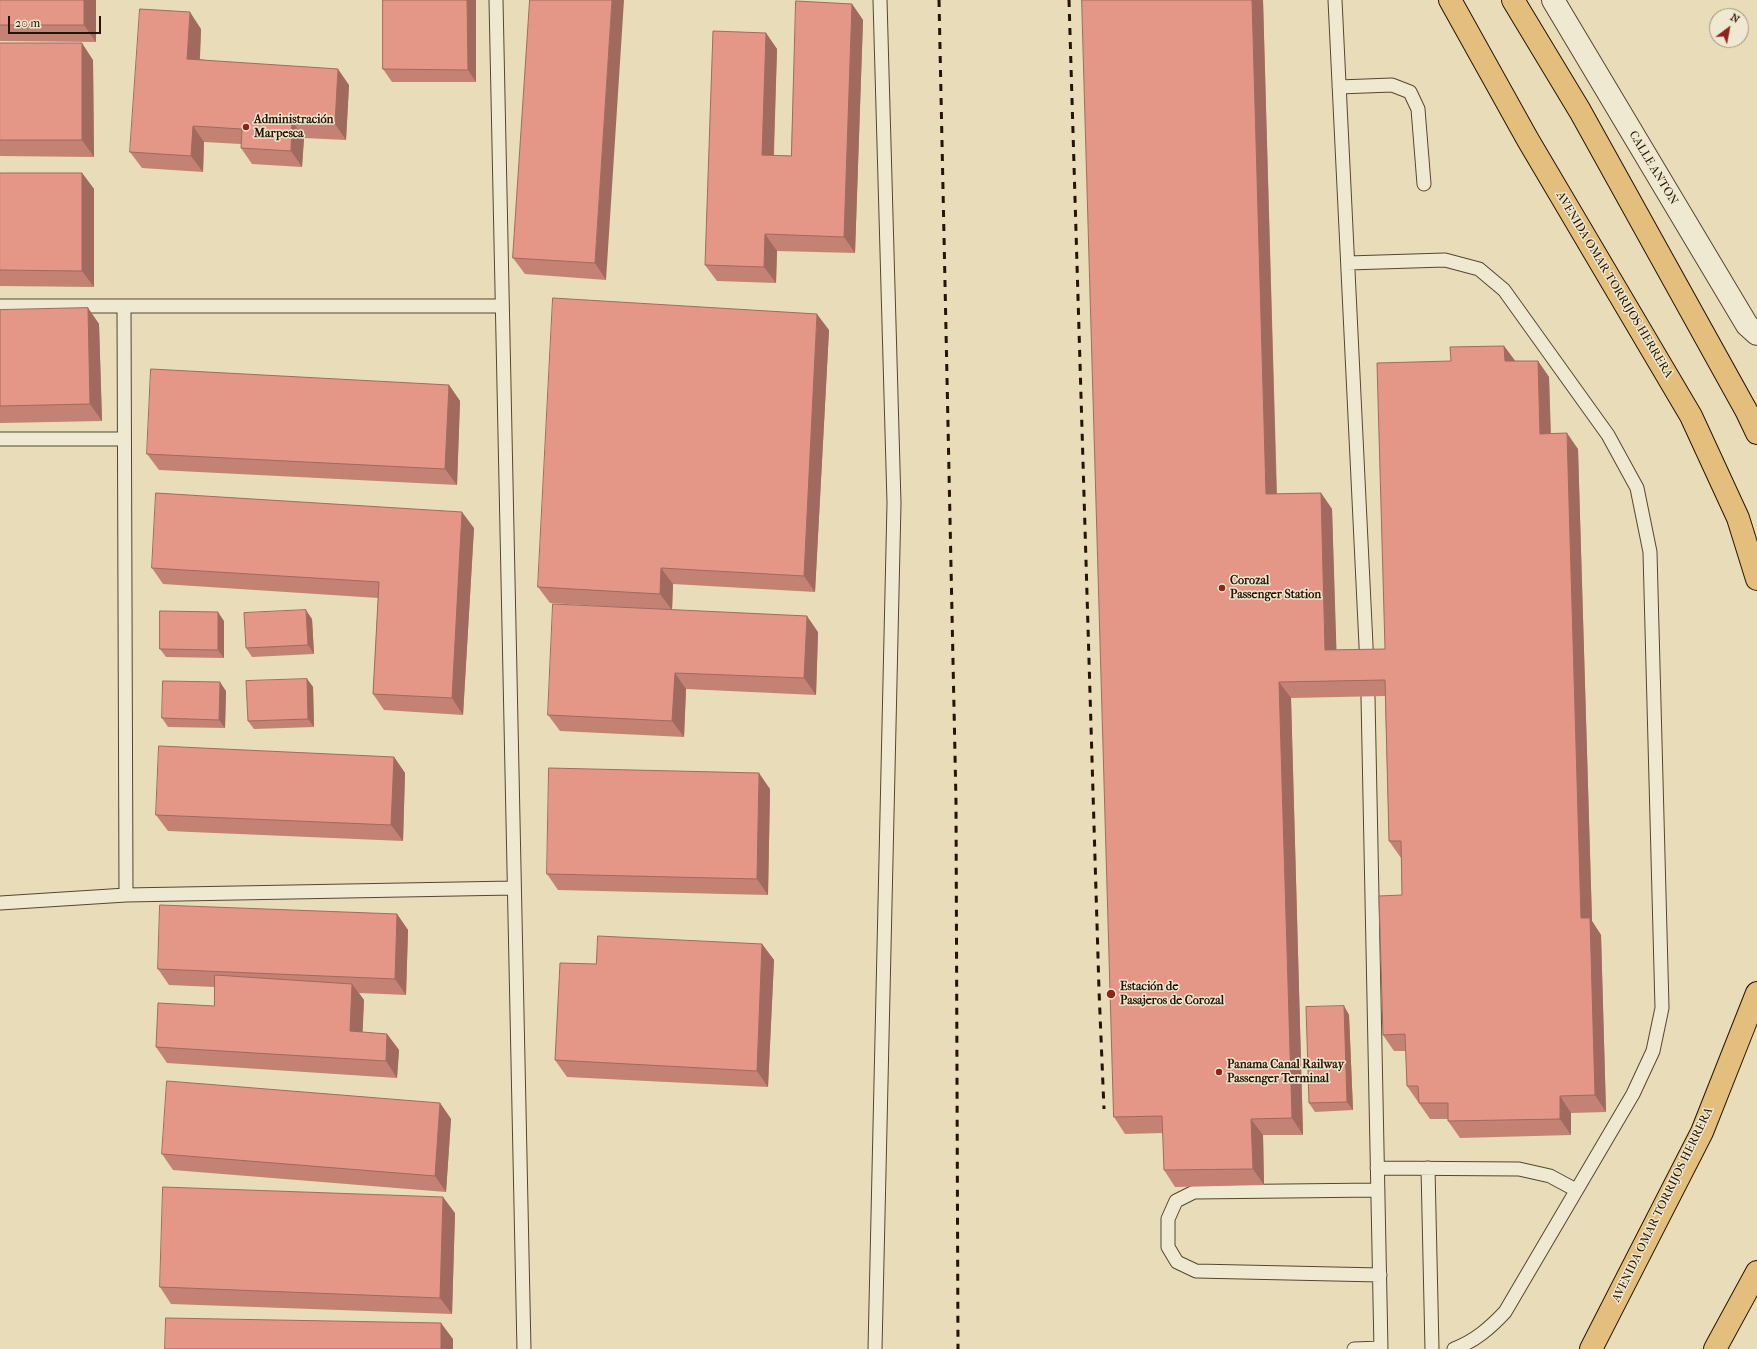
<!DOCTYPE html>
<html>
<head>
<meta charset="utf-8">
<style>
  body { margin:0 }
  #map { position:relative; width:1757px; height:1349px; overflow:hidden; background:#e8ddb8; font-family:"IM FELL French Canon",serif }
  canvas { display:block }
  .north { position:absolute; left:1709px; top:8px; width:40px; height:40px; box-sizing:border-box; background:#f0e9d1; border:1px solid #9f947e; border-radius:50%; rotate:32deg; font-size:11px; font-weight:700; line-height:16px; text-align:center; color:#261402 }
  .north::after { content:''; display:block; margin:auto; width:14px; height:18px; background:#8f2418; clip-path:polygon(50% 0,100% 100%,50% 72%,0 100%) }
  .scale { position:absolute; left:8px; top:16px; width:93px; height:18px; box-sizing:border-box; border:2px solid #261402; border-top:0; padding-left:5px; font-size:12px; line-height:14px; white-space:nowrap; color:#261402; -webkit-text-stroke:3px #f0e9d1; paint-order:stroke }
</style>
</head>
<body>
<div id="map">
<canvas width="1757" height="1349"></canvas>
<div class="north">N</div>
<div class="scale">20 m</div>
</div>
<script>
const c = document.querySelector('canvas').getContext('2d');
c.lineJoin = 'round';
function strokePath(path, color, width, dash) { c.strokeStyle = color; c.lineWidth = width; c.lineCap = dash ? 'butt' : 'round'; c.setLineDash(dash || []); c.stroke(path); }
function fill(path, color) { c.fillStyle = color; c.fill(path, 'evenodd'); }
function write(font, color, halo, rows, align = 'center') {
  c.font = font + ' "IM FELL French Canon",serif'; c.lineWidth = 3; c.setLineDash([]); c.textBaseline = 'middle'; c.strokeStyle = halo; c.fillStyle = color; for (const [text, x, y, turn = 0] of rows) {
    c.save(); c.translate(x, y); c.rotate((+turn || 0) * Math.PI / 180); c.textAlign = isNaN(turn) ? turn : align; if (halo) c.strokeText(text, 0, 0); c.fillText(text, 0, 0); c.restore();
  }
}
const service = new Path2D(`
  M496 0 524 1349
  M1335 0 1367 666
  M1339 87 1392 85 1410 92 1418 109 1424 184
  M1348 263 1445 260 1479 269 1504 290 1608 435 1637 488 1650 552 1662 1008 1653 1051 1633 1094 1505 1312C1490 1328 1475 1341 1454 1349
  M0 306H502
  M124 306 126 895
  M0 439H124
  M1368 697 1381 1349
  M0 903 126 895 513 888
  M1377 1168 1519 1169 1550 1176 1576 1190
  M1428 1168 1432 1349
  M1378 1190 1194 1192 1176 1201 1168 1219V1247L1177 1262 1196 1271 1380 1275
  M875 1349 894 503 880 0
  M1354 1349 1381 1348`);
const minor = new Path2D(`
  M1553 0 1747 325 1757 334`);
const primary = new Path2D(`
  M1450 0 1528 140 1691 416 1738 518 1757 579
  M1513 0 1580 111 1747 412 1757 433
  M1591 1349 1702 1132 1757 993
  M1715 1349 1757 1272`);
const rail = new Path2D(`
  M939 0 956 802 958 1349
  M1069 0 1099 990 1104 1109`);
const wall = new Path2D(`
  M0 0H96V42L0 41Z
  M476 0V82H392L383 69Z
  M530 0 606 280 525 274 513 258Z
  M1082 0H1263L1277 494 1321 493 1332 509 1336 650 1385 649 1451 361 1504 346 1515 361H1538L1549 377 1551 434 1578 449 1592 921 1601 935 1606 1112 1571 1113V1135L1460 1138 1448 1121V1119H1430L1407 1086 1406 1051H1394L1383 1035 1402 895 1401 858 1389 841 1385 696 1291 698 1303 1135H1263L1264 1185 1175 1187 1164 1170 1163 1133 1125 1134 1114 1117Z
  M852 4 863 20 855 253 777 251 776 283 717 281 705 265 766 33 777 49 774 155 791 156Z
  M201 29 200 59 349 85 346 140 304 138 302 167 252 164 241 148V144L204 142 203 172 142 168 130 152Z
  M0 43 93 60 94 157 0 156Z
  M0 173H82L94 189V287L0 286Z
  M88 308 99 324 102 421 0 423V310Z
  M829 330 815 592 673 584 672 610 818 632 816 695 686 689 684 737 560 731 548 715 616 607 550 603 538 587Z
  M449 385 460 401 457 485 159 470 147 454Z
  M474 528 463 715 384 710 373 694 378 598 163 584 152 568Z
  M312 619 314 654 252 657 246 648Z
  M224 621V658L166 657 160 649Z
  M307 679 313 687 314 727 254 729 248 721Z
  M226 691 225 728 168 727 162 718Z
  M394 757 405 773 403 841 168 831 156 815Z
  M770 789 768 895 558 890 547 874Z
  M397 914 408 930 406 995 359 993 364 1000 362 1032 387 1034 399 1050 397 1078 167 1063 156 1047 214 1006 215 987 169 985 158 969Z
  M762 944 774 960 768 1087 567 1077 555 1060Z
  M1344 1006 1349 1015 1353 1110 1315 1112 1309 1103Z
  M440 1103 451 1119 446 1192 173 1170 162 1154Z
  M455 1213 452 1314 171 1304 160 1287Z`);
const shadedWall = new Path2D(`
  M84 0H96V42L84 25Z
  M467 0H476V82L468 70Z
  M612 0H624L606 280 595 263Z
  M1252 0H1263L1277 510 1266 494Z
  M852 4 863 20 855 253 844 237Z
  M190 12 201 29 199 75 187 59Z
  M766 33 777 49 773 171 762 155Z
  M82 43 93 60 94 157 82 140Z
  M338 69 349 85 346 140 335 124Z
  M292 121 304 138 302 167 291 151Z
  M193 126 204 142 203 172 191 156Z
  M82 173 94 189V287L82 271Z
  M765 234 777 251 776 283 764 267Z
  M88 308 99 324 102 421 90 404Z
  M817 314 829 330 815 592 804 576Z
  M1504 346 1516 362 1505 361Z
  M1538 361 1549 377 1551 450 1540 434Z
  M449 385 460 401 457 485 445 469Z
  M1567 433 1578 449 1592 921 1601 935 1606 1112 1595 1095 1581 918Z
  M1321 493 1332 509 1337 667 1325 650Z
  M462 512 474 528 463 715 452 698Z
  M661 568 673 584 672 610 660 594Z
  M306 610 312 619 314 654 308 645Z
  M218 612 224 621V658L218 650Z
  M807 616 818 632 816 695 804 678Z
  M675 673 686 689 684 737 672 721Z
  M307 679 313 687 314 727 308 719Z
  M220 682 226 691 225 728 219 720Z
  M1279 682 1291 698 1303 1135 1292 1118Z
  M394 757 405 773 403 841 391 825Z
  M759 773 770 789 768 895 757 879Z
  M397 914 408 930 406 995 395 979Z
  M762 944 774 960 768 1087 757 1071Z
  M352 984 364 1000 362 1048 350 1031Z
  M1344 1006 1349 1015 1353 1110 1347 1102Z
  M387 1034 399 1050 397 1078 386 1061Z
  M1560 1096 1571 1113V1135L1560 1119Z
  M440 1103 451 1119 446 1192 435 1176Z
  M1251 1119 1263 1135 1264 1185 1253 1169Z
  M443 1197 455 1213 452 1314 440 1298Z
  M441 1323 453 1339V1349H441Z`);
const building = new Path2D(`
  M0 0H84V25H0Z
  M383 0H467L468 70 383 69Z
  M530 0H612L595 263 513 258Z
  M1082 0H1252L1266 494 1321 493 1325 650 1385 649 1377 363 1451 361 1450 347 1504 346 1505 361H1538L1540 434 1567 433 1581 918H1590L1595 1095 1560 1096V1119L1448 1121V1103H1419L1418 1086H1407L1405 1034 1383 1035 1379 896 1402 895 1401 841H1389L1385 680 1279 682 1292 1118 1251 1119 1253 1169 1164 1170 1162 1116 1114 1117Z
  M796 1 852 4 844 237 765 234 764 267 705 265 713 31 766 33 762 155 791 156Z
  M140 9 190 12 187 59 338 69 335 124 292 121 291 151 241 148 242 129 193 126 191 156 130 152Z
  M0 43H82V140H0Z
  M0 173H82V271L0 270Z
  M553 298 817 314 804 576 661 568 660 594 538 587Z
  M88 308 90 404 0 406V310Z
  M151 369 449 385 445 469 147 454Z
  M156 493 462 512 452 698 373 694 379 582 152 568Z
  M553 604 807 616 804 678 675 673 672 721 548 715Z
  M306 610 308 645 246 648 244 613Z
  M160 611 218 612V650L160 649Z
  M307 679 308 719 248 721 246 681Z
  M163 681 220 682 219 720 162 718Z
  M159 746 394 757 391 825 156 815Z
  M549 768 759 773 757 879 547 874Z
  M160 905 397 914 395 979 158 969Z
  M598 936 762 944 757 1071 555 1060 560 963 596 964Z
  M215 975 352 984 350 1031 387 1034 386 1061 156 1047 158 1003 214 1006Z
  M1344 1006 1347 1102 1309 1103 1306 1007Z
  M167 1081 440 1103 435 1176 162 1154Z
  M163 1187 443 1197 440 1298 160 1287Z
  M166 1318 441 1323V1349H165Z`);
const markers = [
  [246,127,4,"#8f2418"],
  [1222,588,4,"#8f2418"],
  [1111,994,5,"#8f2418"],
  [1219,1072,4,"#8f2418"]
];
const poiNames = [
  ["Administración",254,120],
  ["Marpesca",254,134],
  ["Corozal",1230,581],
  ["Passenger Station",1230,595],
  ["Estación de",1120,987],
  ["Pasajeros de Corozal",1120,1001],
  ["Panama Canal Railway",1227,1065],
  ["Passenger Terminal",1227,1079]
];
const streetNames = [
  ["CALLE ANTON",1653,168,59],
  ["AVENIDA OMAR TORRIJOS HERRERA",1614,285,59],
  ["AVENIDA OMAR TORRIJOS HERRERA",1663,1205,-64]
];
strokePath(service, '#564630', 15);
strokePath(minor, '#564630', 24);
strokePath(primary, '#261402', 24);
strokePath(service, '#f0e9d1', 13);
strokePath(minor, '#f0e9d1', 22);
strokePath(primary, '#e4be7c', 22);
strokePath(rail, '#261402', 3, [7, 7]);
fill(wall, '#c48274');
fill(shadedWall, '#a06a5e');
fill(building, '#e49787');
strokePath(building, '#a06a5e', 1);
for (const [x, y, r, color] of markers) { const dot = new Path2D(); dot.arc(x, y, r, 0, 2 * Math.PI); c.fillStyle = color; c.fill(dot); strokePath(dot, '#f0e9d1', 1.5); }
write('bold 12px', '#261402', '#f0e9d1', poiNames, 'left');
write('12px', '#261402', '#f0e9d1', streetNames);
</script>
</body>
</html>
